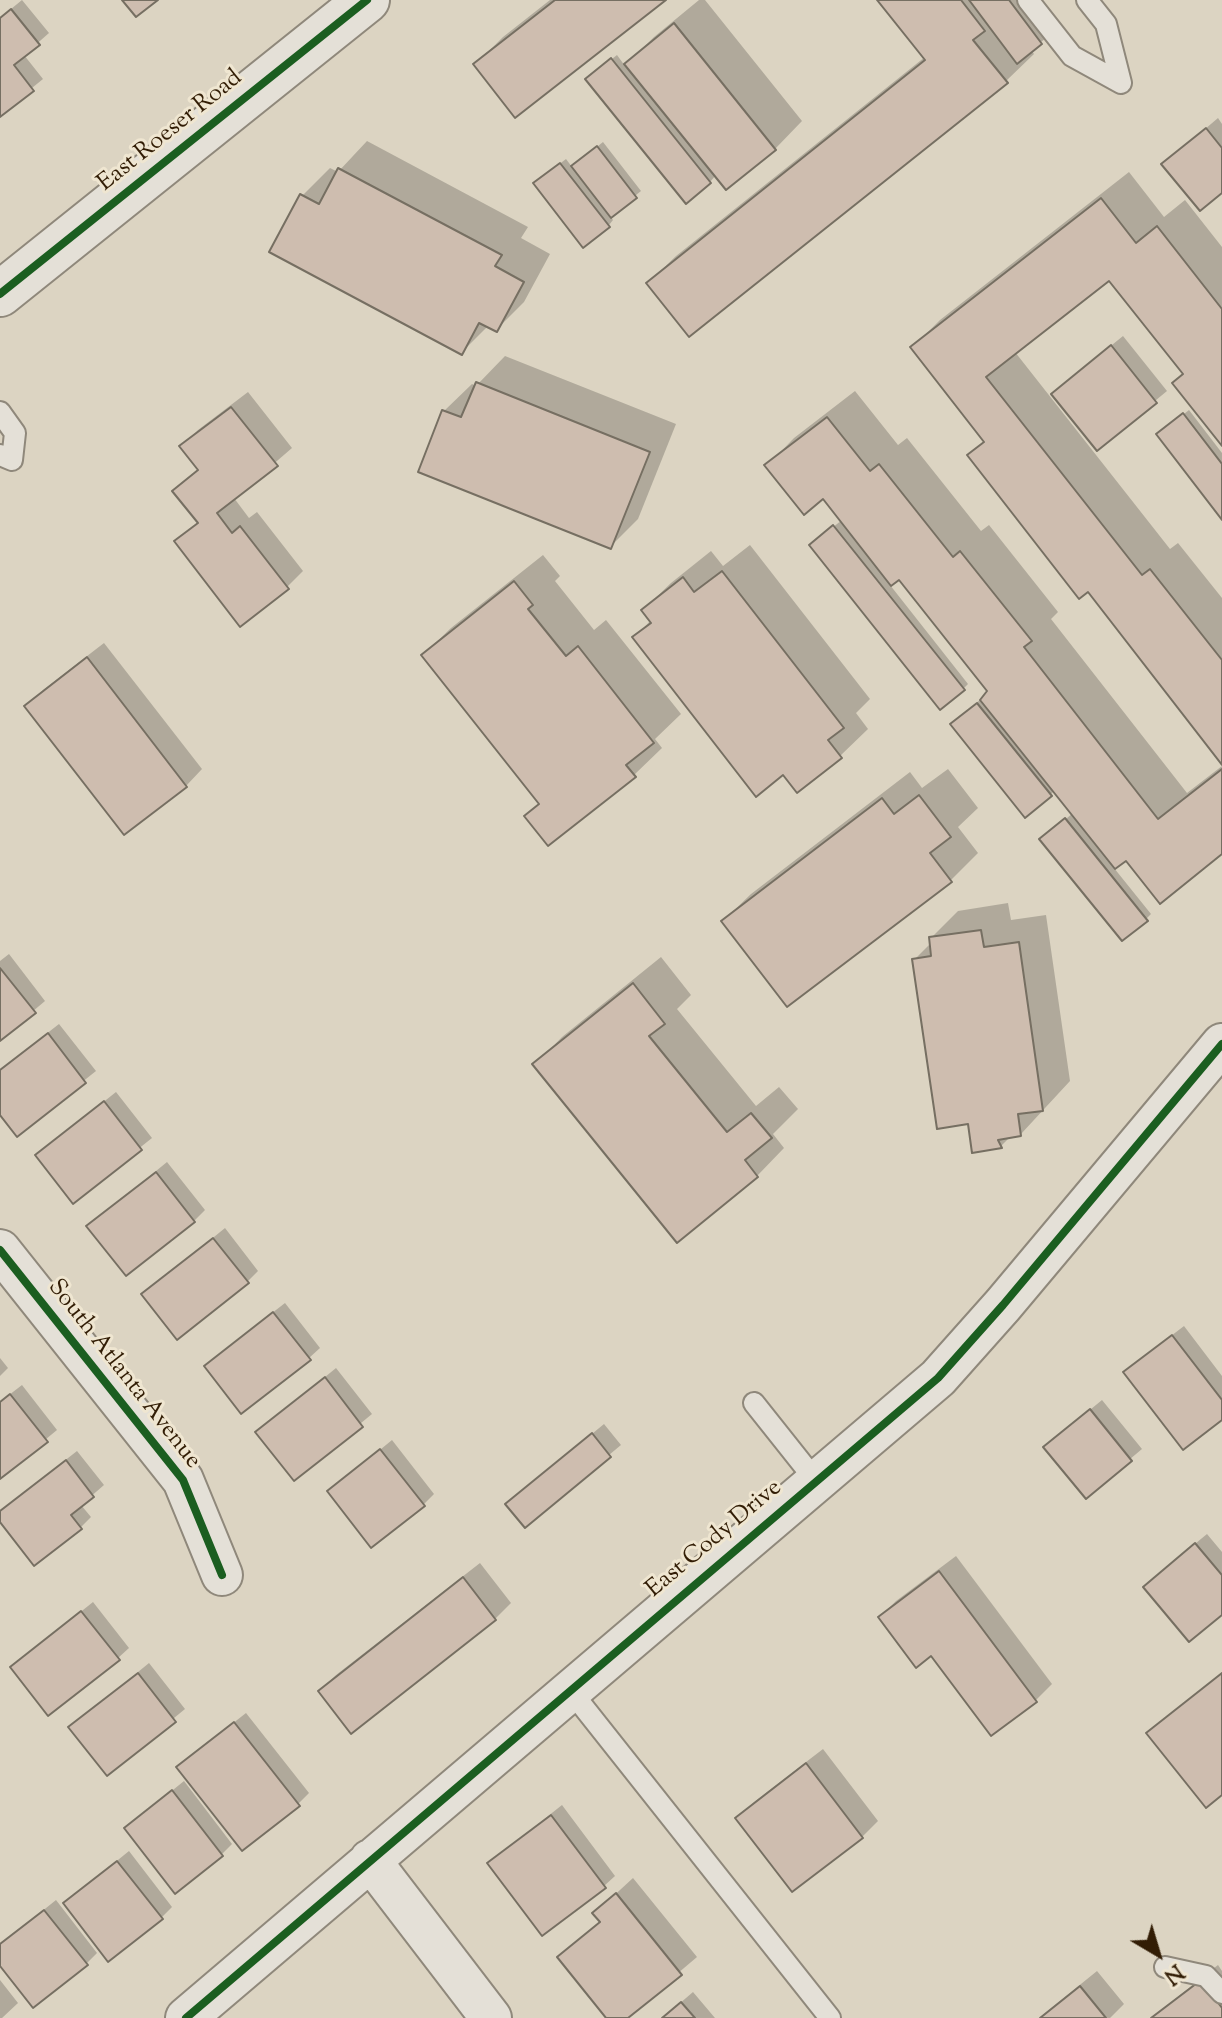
<!DOCTYPE html>
<html>
<head>
<meta charset="utf-8">
<style>
  body { margin:0 }
  #map { position:relative; width:1222px; height:2018px; overflow:hidden; background:#dcd4c2; font-family:"Sorts Mill Goudy",serif }
  canvas { display:block }
  .north { position:absolute; left:1118px; top:1914px; width:80px; height:80px; -webkit-text-stroke:6px #efe6d1; paint-order:stroke; rotate:142deg; font-size:22px; font-weight:700; line-height:32px; text-align:center; color:#321d05 }
  .north::after { content:''; display:block; margin:auto; width:28px; height:36px; background:#321d05; clip-path:polygon(50% 0,100% 100%,50% 72%,0 100%) }
</style>
</head>
<body>
<div id="map">
<canvas width="1222" height="2018"></canvas>
<div class="north">N</div>
</div>
<script>
const c = document.querySelector('canvas').getContext('2d');
c.lineJoin = 'round';
function fill(path, color) { c.fillStyle = color; c.fill(path, 'evenodd'); }
function strokePath(path, color, width, dash) { c.strokeStyle = color; c.lineWidth = width; c.lineCap = dash ? 'butt' : 'round'; c.setLineDash(dash || []); c.stroke(path); }
function write(font, color, halo, rows, align = 'center') {
  c.font = font + ' "Sorts Mill Goudy",serif'; c.lineWidth = 6; c.setLineDash([]); c.textBaseline = 'middle'; c.strokeStyle = halo; c.fillStyle = color; for (const [text, x, y, turn = 0] of rows) {
    c.save(); c.translate(x, y); c.rotate((+turn || 0) * Math.PI / 180); c.textAlign = isNaN(turn) ? turn : align; if (halo) c.strokeText(text, 0, 0); c.fillText(text, 0, 0); c.restore();
  }
}
const shadow = new Path2D(`
  M22 0 49 33 24 55 43 79 0 114V18Z
  M550 0H662L476 64 503 37Z
  M699 0H705L802 121 775 149 716 175 710 182 593 74 617 55 625 66 654 37Z
  M879 0H1017L1046 38 1031 50 1034 54 1006 81 648 283 676 256 925 57Z
  M1218 118 1222 124V191L1164 164Z
  M367 141 528 227 521 238 550 254 524 302 497 329 489 325 461 353 302 196 330 168 338 172Z
  M603 142 641 191 610 216 613 220 609 225 541 178 566 159 572 167Z
  M1129 172 1164 217 1185 200 1222 247V443L1184 373 1109 278 1015 352 1170 549 1178 543 1222 598V761L1088 590 970 455 985 440 912 348 940 320Z
  M1123 336 1167 391 1098 448 1065 383Z
  M505 356 676 424 638 519 611 546 444 411 472 384 476 386Z
  M855 391 898 445 907 438 981 531 989 525 1058 612 1051 619 1187 793 1222 766V851L1126 858 1114 868 1151 914 1146 919 1047 835 1073 813 1055 790 1050 795 958 719 990 691 899 578 890 585 968 684 963 689 817 540 842 520 823 497 767 466 794 438Z
  M248 392 292 448 234 498 249 518 257 512 303 571 287 587 177 542 199 521 175 491 199 468 182 446 198 430Z
  M1189 410 1222 453V517L1164 430Z
  M750 545 870 699 856 713 868 729 840 756 784 772 634 638 651 620 643 610 671 583 711 551 723 566Z
  M543 555 560 576 555 581 594 630 606 620 681 714 655 739 662 748 634 775 527 816 540 802 423 655 451 628Z
  M104 643 202 769 186 786 27 706 43 690Z
  M948 769 978 808 958 827 978 853 951 880 787 1005 723 921 751 894 910 772 922 788Z
  M1008 903 1011 920 1046 915 1070 1081 1021 1134 1011 1136 1001 1146 969 1122 914 960 931 943V938L958 911Z
  M9 954 45 1001 0 1039V961Z
  M661 957 691 995 677 1009 756 1106 779 1087 798 1109 773 1134 784 1148 757 1176 535 1065 562 1037Z
  M59 1024 96 1071 17 1134 0 1112V1070Z
  M116 1092 152 1138 73 1201 37 1155Z
  M167 1162 205 1210 194 1221 89 1226Z
  M225 1228 258 1271 247 1282 144 1294Z
  M285 1303 320 1348 309 1358 218 1355Z
  M1184 1326 1222 1376V1418L1137 1362Z
  M0 1358 8 1368 0 1376Z
  M336 1368 372 1414 294 1478 258 1432Z
  M22 1385 57 1430 0 1477V1402Z
  M1102 1400 1142 1449 1086 1496 1057 1437Z
  M604 1424 621 1445 525 1525 519 1494Z
  M392 1440 434 1494 424 1504 330 1491Z
  M77 1451 104 1485 81 1505 91 1517 80 1528 0 1519V1513L8 1505Z
  M1207 1534 1222 1552V1612L1156 1576Z
  M956 1556 1052 1684 1036 1700 931 1653 880 1617 896 1601Z
  M480 1563 511 1603 495 1619 352 1731 320 1691 336 1675Z
  M93 1602 129 1648 118 1658 12 1667Z
  M149 1663 185 1709 107 1773 71 1727Z
  M1222 1672V1793L1149 1733Z
  M246 1713 309 1793 298 1804 190 1757Z
  M823 1749 878 1821 862 1837 738 1818 754 1802Z
  M184 1781 232 1844 222 1854 126 1828Z
  M562 1805 615 1876 604 1886 489 1863Z
  M129 1851 172 1907 162 1917 65 1903Z
  M633 1878 697 1957 625 2018H609L560 1957 601 1921 595 1913Z
  M56 1900 97 1953 86 1964 0 1962V1945Z
  M1218 1965 1222 1971V2018H1151Z
  M1097 1971 1124 2004 1110 2018H1039Z
  M0 1980 18 2003 2 2018H0Z
  M693 1992 715 2018H663L665 2016Z`);
const building = new Path2D(`
  M122 0H158L136 17Z
  M555 0H666L515 118 473 64Z
  M877 0H961L985 31 973 40 1008 83 689 337 646 283 925 60Z
  M969 0H1009L1042 44 1017 64Z
  M11 9 40 45 14 65 34 91 0 117V18Z
  M674 23 776 150 726 190 624 64Z
  M611 58 711 183 686 204 585 79Z
  M1206 128 1222 148V193L1200 211 1161 164Z
  M597 146 637 198 611 218 571 166Z
  M560 163 610 227 583 248 533 183Z
  M338 168 502 255 495 266 524 282 497 332 479 323 462 355 269 252 300 194 319 204Z
  M1101 198 1136 243 1157 226 1222 309V446L1172 383 1183 374 1109 281 986 377 1142 575 1150 569 1222 660V765L1088 592 1079 599 967 455 984 442 910 347Z
  M1111 345 1157 403 1097 451 1051 394Z
  M476 382 650 452 611 549 418 472 442 410 461 417Z
  M231 407 278 466 217 513 232 533 240 526 289 589 240 627 174 541 198 523 172 491 198 470 179 446Z
  M1183 413 1222 464V520L1156 434Z
  M827 417 870 471 879 464 953 557 960 551 1032 641 1024 647 1158 819 1222 769V854L1160 904 1126 861 1115 869 980 700 987 691 899 580 891 586 823 499 804 515 764 465Z
  M833 525 965 690 940 710 809 545Z
  M722 571 844 728 828 740 842 758 797 793 783 775 756 797 632 637 651 623 641 610 683 577 694 592Z
  M514 581 533 605 528 609 566 656 578 646 654 743 626 765 636 777 548 846 524 816 539 804 421 655Z
  M87 657 187 787 124 835 24 706Z
  M977 703 1052 796 1025 818 950 724Z
  M919 795 951 837 930 853 952 882 787 1007 721 921 882 798 894 814Z
  M1065 818 1148 921 1122 941 1039 839Z
  M981 930 984 947 1019 942 1043 1111 1018 1114 1021 1136 998 1140 1002 1148 972 1153 968 1124 937 1129 912 959 931 956 929 937Z
  M0 968 36 1013 0 1041Z
  M633 983 665 1024 649 1036 727 1132 751 1113 772 1138 745 1160 758 1177 677 1243 532 1064Z
  M48 1033 86 1083 17 1137 0 1115V1070Z
  M104 1101 142 1150 73 1204 35 1155Z
  M156 1172 195 1222 126 1276 86 1226Z
  M213 1238 249 1283 177 1340 141 1294Z
  M273 1312 311 1360 241 1414 204 1366Z
  M1172 1335 1222 1400V1420L1183 1450 1123 1372Z
  M325 1377 363 1427 294 1481 255 1432Z
  M10 1394 48 1442 0 1479V1402Z
  M1090 1409 1132 1461 1086 1499 1043 1447Z
  M592 1433 611 1457 525 1528 505 1504Z
  M380 1449 425 1506 371 1548 327 1491Z
  M66 1460 94 1497 71 1515 82 1529 34 1566 0 1522V1511Z
  M1195 1543 1222 1575V1615L1189 1642 1143 1587Z
  M939 1571 1037 1702 991 1736 931 1656 916 1668 878 1617Z
  M463 1577 496 1620 351 1734 318 1691Z
  M81 1611 120 1660 48 1716 10 1667Z
  M138 1673 176 1722 107 1776 68 1727Z
  M1222 1673V1795L1206 1808 1146 1733Z
  M234 1722 300 1806 242 1851 176 1767Z
  M806 1763 863 1838 792 1892 735 1818Z
  M172 1790 223 1856 175 1894 124 1828Z
  M551 1815 606 1888 542 1936 487 1863Z
  M117 1861 163 1919 108 1962 63 1903Z
  M616 1893 682 1975 628 2018H606L557 1957 600 1922 592 1913Z
  M44 1910 88 1965 33 2008 0 1966V1944Z
  M1201 1980 1222 2008V2018H1151Z
  M1080 1986 1106 2018H1040Z
  M681 2002 695 2018H662Z`);
const service = new Path2D(`
  M1028 0 1072 56 1121 83 1106 24 1087 0
  M0 412 15 433 12 460 0 455
  M754 1403 816 1481
  M570 1690 830 2018
  M1165 1967 1206 1976 1222 1993`);
const minor = new Path2D(`
  M0 1250 183 1480 222 1575
  M370 1860 491 2018
  M186 2018 938 1378 1003 1305 1222 1044`);
const tertiary = new Path2D(`
  M0 294 367 0`);
const cycleway = new Path2D(`
  M0 294 367 0
  M0 1250 183 1480 222 1575
  M186 2018 938 1378 1003 1305 1222 1044`);
const streetNames = [
  ["East Roeser Road",171,132,-39],
  ["South Atlanta Avenue",123,1375,52],
  ["East Cody Drive",715,1540,-40]
];
fill(shadow, '#0003');
fill(building, '#cebdaf');
strokePath(building, '#766f62', 2);
strokePath(service, '#8f887b', 24);
strokePath(minor, '#8f887b', 44);
strokePath(tertiary, '#8f887b', 48);
strokePath(service, '#e4e0d7', 20);
strokePath(minor, '#e4e0d7', 40);
strokePath(tertiary, '#e4e0d7', 44);
strokePath(cycleway, '#1b5e20', 8);
write('24px', '#321d05', '#efe6d1', streetNames);
</script>
</body>
</html>
